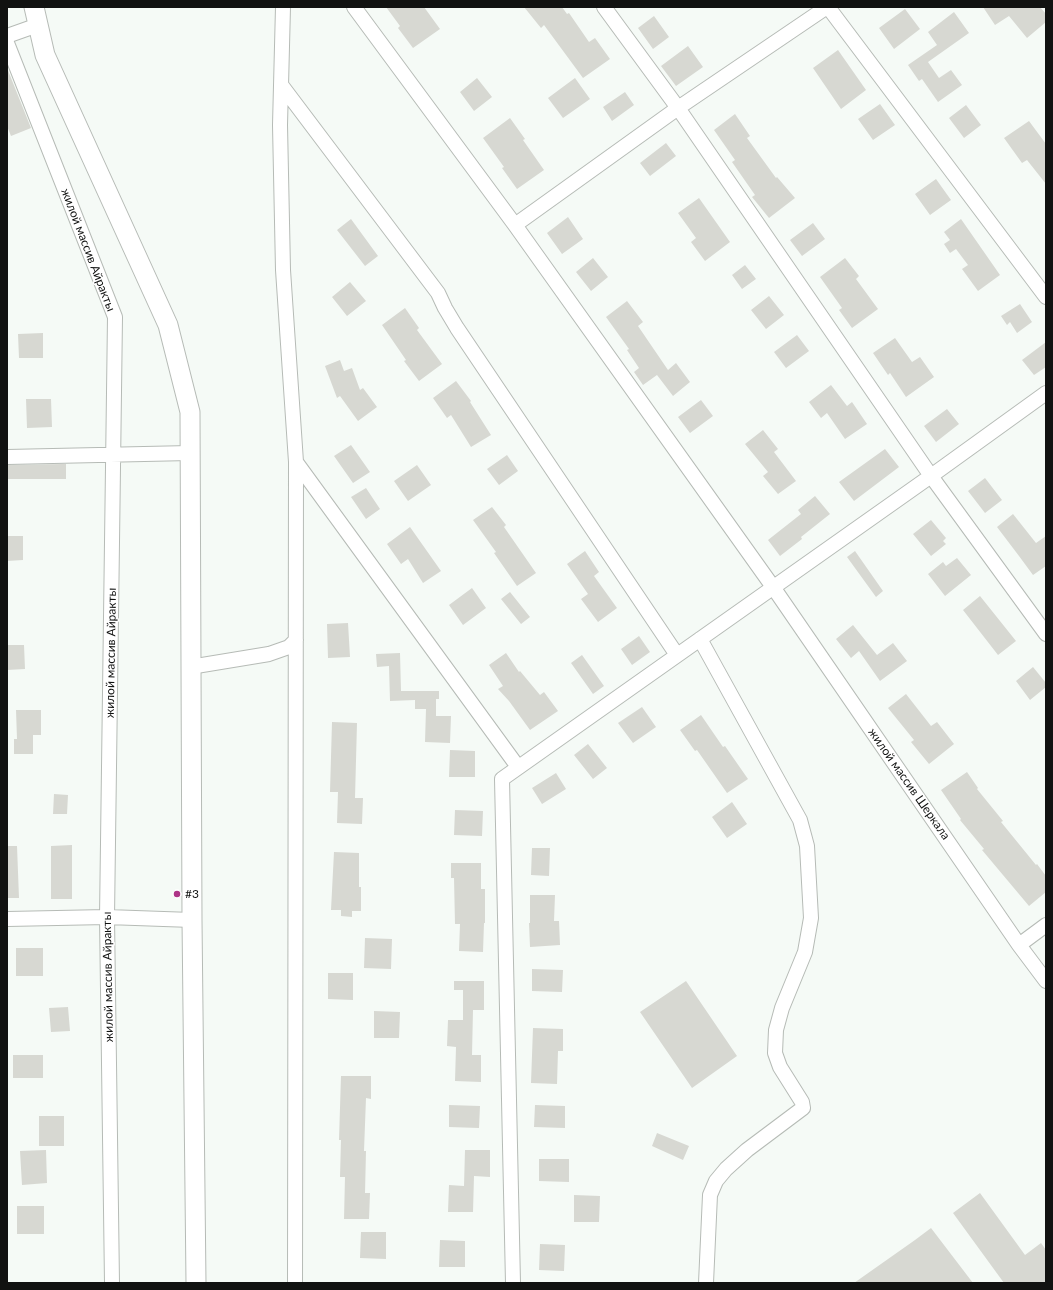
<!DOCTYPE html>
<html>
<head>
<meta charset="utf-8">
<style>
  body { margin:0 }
  #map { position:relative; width:1053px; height:1290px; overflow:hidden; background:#f5faf6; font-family:Lato,sans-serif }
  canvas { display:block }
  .frame { position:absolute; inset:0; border:8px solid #111211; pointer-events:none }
</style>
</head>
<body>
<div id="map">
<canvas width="1053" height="1290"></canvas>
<div class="frame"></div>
</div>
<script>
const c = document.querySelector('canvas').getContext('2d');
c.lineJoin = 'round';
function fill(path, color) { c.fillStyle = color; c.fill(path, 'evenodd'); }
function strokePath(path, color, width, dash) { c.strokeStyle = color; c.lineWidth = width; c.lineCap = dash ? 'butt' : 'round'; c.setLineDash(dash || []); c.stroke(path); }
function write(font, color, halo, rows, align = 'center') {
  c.font = font + ' Lato,sans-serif'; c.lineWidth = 3; c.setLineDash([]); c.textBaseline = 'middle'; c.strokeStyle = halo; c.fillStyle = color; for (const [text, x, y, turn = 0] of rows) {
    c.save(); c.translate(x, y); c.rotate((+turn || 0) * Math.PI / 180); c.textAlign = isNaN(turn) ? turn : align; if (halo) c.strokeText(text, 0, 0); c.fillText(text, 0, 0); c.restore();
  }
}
const building = new Path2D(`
  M386 7H424L440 29 413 48 398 28 400 26Z
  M524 7H562L567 14 569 13 589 42 595 38 610 59 583 78 544 25 541 28Z
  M983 7H1040L1046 14V22L1027 38 1009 16 995 25Z
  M905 9 920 29 894 49 879 28Z
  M954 12 969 33 928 62 939 78 951 70 962 85 938 102 922 79 919 81 908 65 937 45 928 32Z
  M654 16 669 37 653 49 638 28Z
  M688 46 703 67 676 86 661 66Z
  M838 50 866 90 841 109 813 68Z
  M7 68 31 128 11 136 7 126Z
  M477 78 492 97 474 111 460 92Z
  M575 78 590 99 563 118 548 98Z
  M625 92 634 105 612 121 603 107Z
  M880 104 895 125 873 140 858 119Z
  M966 105 981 125 964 138 949 118Z
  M735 114 750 136 747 138 776 178 777 177 795 198 769 218 752 197 755 195 732 162 735 160 714 130Z
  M510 118 525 139 523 140 544 170 517 189 502 168 504 167 483 138Z
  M1029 121 1046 144V184L1027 160 1022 163 1004 138Z
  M666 143 676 156 650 176 640 163Z
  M936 179 951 200 930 215 915 194Z
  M699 198 730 242 705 261 691 242 696 238 678 213Z
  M568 217 583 239 562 254 547 233Z
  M351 219 378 256 365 266 337 230Z
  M961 219 1000 275 978 291 962 269 968 265 956 249 950 253 944 244 950 240 944 232Z
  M813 223 825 239 802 256 790 240Z
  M593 258 608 277 591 291 576 272Z
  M845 258 859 276 856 279 878 309 852 328 839 310 842 308 820 277Z
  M745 265 756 279 742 289 732 275Z
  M350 282 366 301 347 316 332 297Z
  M769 296 784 315 766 329 751 310Z
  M627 301 643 322 638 326 668 370 676 363 690 382 673 396 657 375 643 385 634 372 639 368 627 350 629 349 606 317Z
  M1020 304 1032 322 1017 333 1010 322 1007 325 1001 316Z
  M405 308 419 328 417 330 442 364 419 381 404 361 406 360 382 325Z
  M43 333V358H19L18 334Z
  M797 335 809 351 786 368 774 352Z
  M895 338 912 362 920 357 934 377 906 397 890 373 888 375 873 353Z
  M1046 342V367L1034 375 1022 360Z
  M340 360 344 371 352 368 360 390 363 388 377 407 358 421 340 396 337 398 325 366Z
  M456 381 471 401 470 402 491 435 471 447 451 415 447 418 433 398Z
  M831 385 847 406 852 402 867 424 845 439 827 413 821 418 809 402Z
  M26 399H51L52 427 27 428Z
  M701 400 713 416 690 433 678 417Z
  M947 409 959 424 936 442 924 426Z
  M763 430 778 449 774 452 796 481 778 494 763 476 768 472 745 444Z
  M351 445 370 472 353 483 334 456Z
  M885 449 899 467 854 501 839 482Z
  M507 455 518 471 499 485 487 469Z
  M62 464H66V479H7V465Z
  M417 465 431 485 408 501 394 481Z
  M985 478 1002 500 985 513 968 491Z
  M366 488 380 509 366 519 351 497Z
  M815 496 830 514 801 537 802 539 780 556 768 540 801 514 798 510Z
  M492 507 506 525 504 527 536 573 517 586 494 553 496 552 473 520Z
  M1013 514 1036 543 1046 536V566L1033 575 1019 556 997 527Z
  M931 520 946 538 943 541 946 544 931 556 913 534Z
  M410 527 441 571 423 583 408 559 401 564 387 544Z
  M7 536H23V560L7 561Z
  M585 551 599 572 594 576 617 608 598 622 581 599 588 594 567 564Z
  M855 551 883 591 876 597 847 557Z
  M957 558 971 575 945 596 928 574 943 562 946 566Z
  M472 588 486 608 463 625 449 605Z
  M510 592 530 617 521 624 501 599Z
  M980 596 1016 641 998 655 963 610Z
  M348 623 350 657 328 658 327 624Z
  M853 625 877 655 893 643 907 661 880 681 859 651 851 658 836 639Z
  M639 636 650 652 632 665 621 649Z
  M7 645H24L25 669 7 670Z
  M400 653 401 691H439V699H436V716H451L450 743 425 742 426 709H415V700L390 701 389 666 377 667 376 654Z
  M506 653 519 672 520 671 540 695 544 692 558 711 530 730 509 701 498 689 503 686 489 665Z
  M582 655 604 686 593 694 571 663Z
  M1033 667 1046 683V687L1030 700 1016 681Z
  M906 694 931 726 937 722 954 744 929 764 911 742 914 740 888 708Z
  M642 707 656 727 633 743 618 723Z
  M16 710H41V735H33V754H14V739H17Z
  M701 715 723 747 725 746 748 779 727 793 697 750 695 751 680 730Z
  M332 722 357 723 355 798H363L362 824 337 823 338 792H330Z
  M588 744 607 768 593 779 574 755Z
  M450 750 475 751V777H449Z
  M967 772 978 788 977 789 1003 821 1001 822 1036 865 1037 864 1046 876V892L1029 906 982 850 984 849 960 820 961 819 941 790Z
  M556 773 566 789 542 804 532 788Z
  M54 794 68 795 67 814H53Z
  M732 802 747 824 727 838 712 817Z
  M455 810 483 811 482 836 454 835Z
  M72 845V899H51V846Z
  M7 846H17L19 898H7Z
  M532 848H550L549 876 531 875Z
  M334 852 359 853V887H361V911H352V917L341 916V910H331Z
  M451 863H481V889H485V923H484L483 952 459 951 460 924H455L454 878H451Z
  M530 895H555L554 921H559L560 945 530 947 529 923H530Z
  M365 938 392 939 391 969 364 968Z
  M16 948H43V976H16Z
  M532 969 563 970 562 992 532 991Z
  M328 973H353V1000L328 999Z
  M454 981H484V1010H473L472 1055H481V1082L455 1081 456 1047 447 1046 448 1020H463V990H454Z
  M686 981 737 1056 692 1088 640 1012Z
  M68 1007 70 1031 51 1032 49 1008Z
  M374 1011 400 1012 399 1038H374Z
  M533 1028 563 1029V1051H558L557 1084 531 1083Z
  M13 1055H43V1078H13Z
  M341 1076H371V1099L366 1098 364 1151H366L365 1193H370L369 1219H344L345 1177H340L341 1140H339Z
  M449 1105 480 1106 479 1128 449 1127Z
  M535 1105 565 1106V1128L534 1127Z
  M39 1116H64V1146H39Z
  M657 1133 689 1146 683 1160 652 1146Z
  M46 1150 47 1183 22 1185 20 1151Z
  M465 1150H490V1177L474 1176 473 1212H448L449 1185 464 1186Z
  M539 1159H569V1182L539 1181Z
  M980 1193 1025 1255 1041 1243 1046 1250V1283H1004L953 1213Z
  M574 1195 600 1196 599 1222H574Z
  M17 1206H44V1234H17Z
  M931 1228 973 1283H854L915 1240Z
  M361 1232H386V1259L360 1258Z
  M440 1240 465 1241V1267H439Z
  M540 1244 565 1245 564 1271 539 1270Z`);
const street = new Path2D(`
  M283 7 280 125 283 270 296 462 295 1283
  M354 7 515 225 773 587 1019 945 1046 981
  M604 7 678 108 931 476 1046 634
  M828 7 1046 297
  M7 36 38 25
  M7 43 115 317 107 917 112 1283
  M282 86 438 293 445 308 457 328 677 655
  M515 225 678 108 827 7
  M7 457 190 453
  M296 462 518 767
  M700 639 800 820 807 846 811 918 805 952 782 1008 776 1030 775 1053 780 1067 802 1102 803 1108 747 1150 726 1169 716 1181 710 1195 706 1283
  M190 667 269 654 289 647 296 640
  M7 919 107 917 192 920
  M1019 945 1046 925
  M513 1283 502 779 931 476 1046 393`);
const secondary = new Path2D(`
  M34 7 45 55 168 325 190 412 192 920 196 1283`);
const markers = [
  [177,894,4,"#ae3487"]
];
const streetNames = [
  ["жилой массив Айракты",88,250,69],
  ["жилой массив Айракты",111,653,-89],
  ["жилой массив Шеркала",909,784,55],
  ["жилой массив Айракты",108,977,-91]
];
const poiNames = [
  ["#3",185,894]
];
fill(building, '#d7d8d2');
strokePath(street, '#b6bbb6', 16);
strokePath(secondary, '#b6bbb6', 21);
strokePath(street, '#fff', 14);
strokePath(secondary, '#fff', 19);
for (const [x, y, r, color] of markers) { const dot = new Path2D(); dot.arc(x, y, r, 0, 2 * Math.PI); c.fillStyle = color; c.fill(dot); strokePath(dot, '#fff', 1.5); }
write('12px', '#111211', '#fff', streetNames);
write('12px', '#111211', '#fff', poiNames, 'left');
</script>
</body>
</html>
